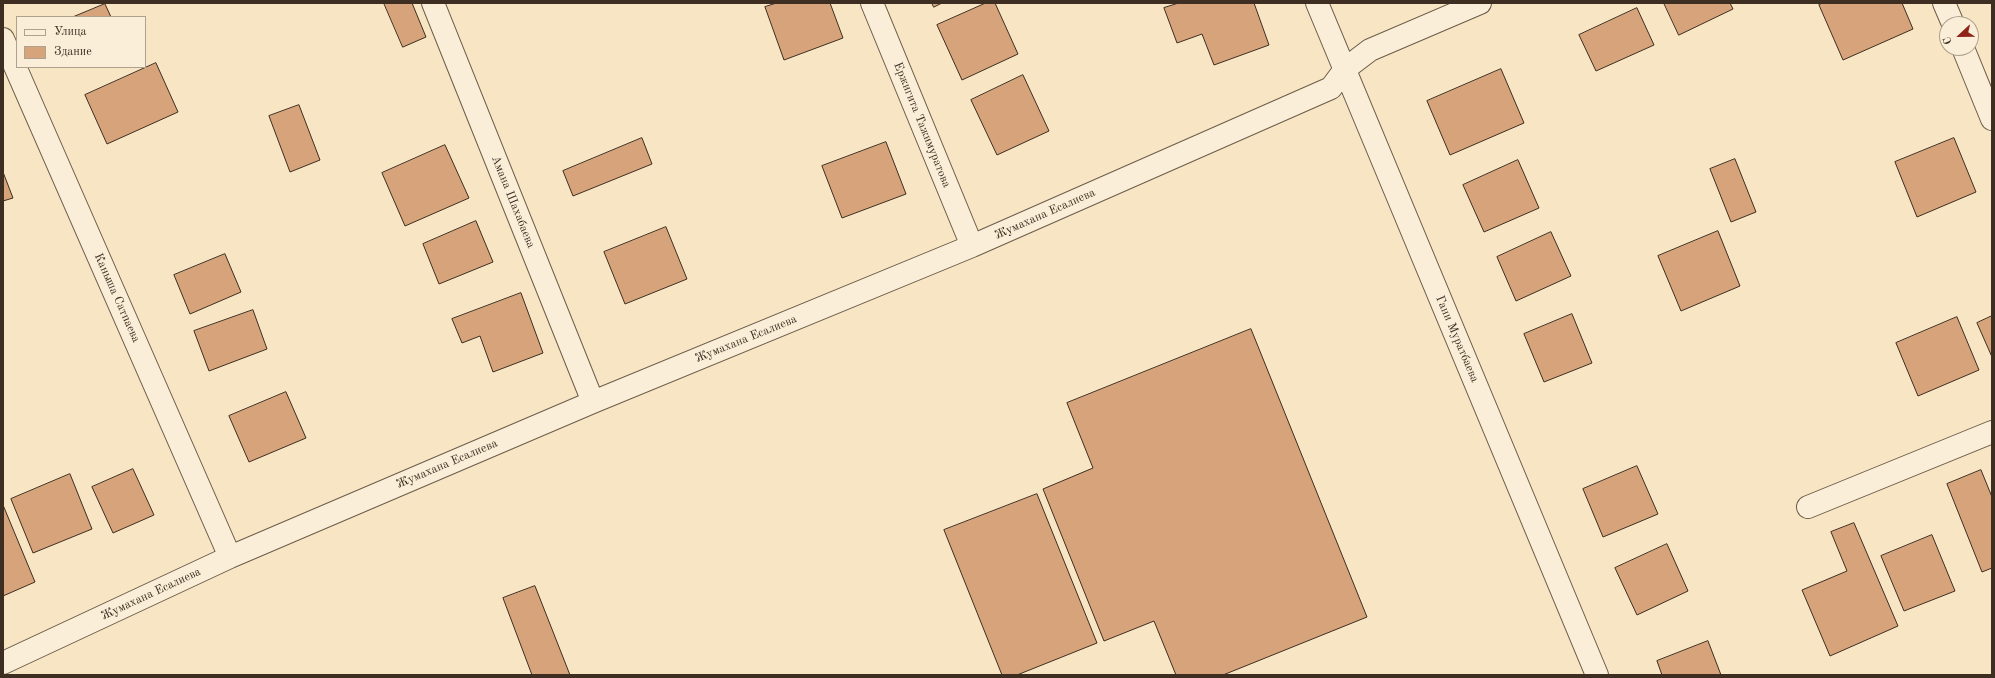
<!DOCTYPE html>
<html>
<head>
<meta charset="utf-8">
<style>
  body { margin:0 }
  #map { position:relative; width:1995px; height:678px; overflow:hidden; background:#f8e5c3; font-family:"Old Standard TT",serif }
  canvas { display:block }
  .frame { position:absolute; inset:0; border:4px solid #3d2e21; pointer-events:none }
  .legend { position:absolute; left:16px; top:16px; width:130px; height:52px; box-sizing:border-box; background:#faeed8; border:1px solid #aea18f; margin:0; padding:5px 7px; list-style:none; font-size:12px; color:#3d2e21 }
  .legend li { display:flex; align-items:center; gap:8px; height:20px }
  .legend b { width:20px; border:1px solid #aea18f }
  .north { position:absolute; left:1939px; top:16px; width:40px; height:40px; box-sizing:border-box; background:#faeed8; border:1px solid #aea18f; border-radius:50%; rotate:248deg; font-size:11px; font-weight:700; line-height:16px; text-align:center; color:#3d2e21 }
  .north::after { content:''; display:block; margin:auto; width:14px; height:18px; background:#8f2418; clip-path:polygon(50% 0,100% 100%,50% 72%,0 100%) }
</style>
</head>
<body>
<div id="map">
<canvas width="1995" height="678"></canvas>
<div class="frame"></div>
<ul class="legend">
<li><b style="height:5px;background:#faeed8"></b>Улица</li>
<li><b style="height:11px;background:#d6a37a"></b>Здание</li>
</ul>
<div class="north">С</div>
</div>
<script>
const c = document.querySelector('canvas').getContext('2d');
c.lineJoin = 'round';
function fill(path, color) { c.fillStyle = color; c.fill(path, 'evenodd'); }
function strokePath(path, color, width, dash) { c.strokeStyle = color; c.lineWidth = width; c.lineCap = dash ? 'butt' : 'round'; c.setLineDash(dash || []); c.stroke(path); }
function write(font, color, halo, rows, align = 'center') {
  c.font = font + ' "Old Standard TT",serif'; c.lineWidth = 3.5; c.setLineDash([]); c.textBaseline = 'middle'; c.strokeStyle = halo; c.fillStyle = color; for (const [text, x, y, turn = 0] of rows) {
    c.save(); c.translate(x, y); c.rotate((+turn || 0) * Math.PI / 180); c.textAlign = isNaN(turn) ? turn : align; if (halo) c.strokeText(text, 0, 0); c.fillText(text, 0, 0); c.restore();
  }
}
const building = new Path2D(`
  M384 3H412L426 37 403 47Z
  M777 3H830L843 38 784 60 765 7Z
  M932 3H942L934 7Z
  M986 3H995L1018 54 962 80 937 25Z
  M1179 3H1254L1269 45 1214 65 1202 34 1177 43 1164 8Z
  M1664 3H1730L1733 9 1679 35Z
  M1823 3H1902L1913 29 1843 60 1819 5Z
  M105 4 111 17H73Z
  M1637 8 1654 45 1596 71 1579 35Z
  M156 63 178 112 107 144 85 95Z
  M1501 69 1524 123 1450 155 1427 101Z
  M1023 75 1049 131 997 155 971 100Z
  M299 105 320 160 290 172 269 116Z
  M642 138 652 164 573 196 563 171Z
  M1954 138 1976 192 1917 217 1895 162Z
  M886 142 906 194 842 218 822 166Z
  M445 145 469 198 405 226 382 173Z
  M1735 159 1756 212 1731 222 1710 169Z
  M1518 160 1539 208 1484 232 1463 185Z
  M3 172 13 198 3 201Z
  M476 221 493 262 439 284 423 244Z
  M666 227 687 279 625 304 604 252Z
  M1718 231 1740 286 1681 311 1658 256Z
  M1551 232 1571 276 1516 301 1497 257Z
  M225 254 241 292 190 314 174 275Z
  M521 293 543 353 493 372 480 336 462 343 452 319Z
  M253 310 267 349 209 371 194 331Z
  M1572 314 1592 363 1544 382 1524 334Z
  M1992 316V357L1977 323Z
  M1957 317 1979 370 1918 396 1896 343Z
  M1251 329 1367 617 1223 675H1176L1154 621 1104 641 1043 489 1093 468 1067 403Z
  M286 392 306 438 249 462 229 416Z
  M1637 466 1658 514 1603 537 1583 489Z
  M133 469 154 515 113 533 92 487Z
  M1981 470 1992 497V568L1982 572 1947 484Z
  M70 474 92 529 33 553 11 499Z
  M1037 494 1097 643 1017 675H1002L944 530Z
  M3 505 35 582 3 596Z
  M1854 523 1898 626 1830 656 1802 590 1847 571 1831 532Z
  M1932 535 1955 591 1904 611 1881 556Z
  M1667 544 1688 591 1637 615 1615 568Z
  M535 586 570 675H532L503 598Z
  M1708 641 1721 675H1662L1657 661Z`);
const street = new Path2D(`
  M433 3 593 402
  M872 3 972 246
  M1317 3 1597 675
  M1944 3 1953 24
  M3 39 230 557
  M1963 48 1992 119
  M1808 507 1992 432
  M3 663 230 557 593 402 972 246 1331 88 1345 69 1370 50 1480 3`);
const streetNames = [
  ["Ержигита Тажимуратова",922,125,68],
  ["Амана Шахабаева",513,202,68],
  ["Жумахана Есалиева",1045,214,-24],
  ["Каныша Сатпаева",117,298,66],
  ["Жумахана Есалиева",746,339,-22],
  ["Гани Муратбаева",1457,339,67],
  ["Жумахана Есалиева",447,464,-23],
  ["Жумахана Есалиева",151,594,-25]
];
fill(building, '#d6a37a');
strokePath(building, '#3d2e21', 1);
strokePath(street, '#6c5c4a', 24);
strokePath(street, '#faeed8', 22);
write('12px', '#3d2e21', '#faeed8', streetNames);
</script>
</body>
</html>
